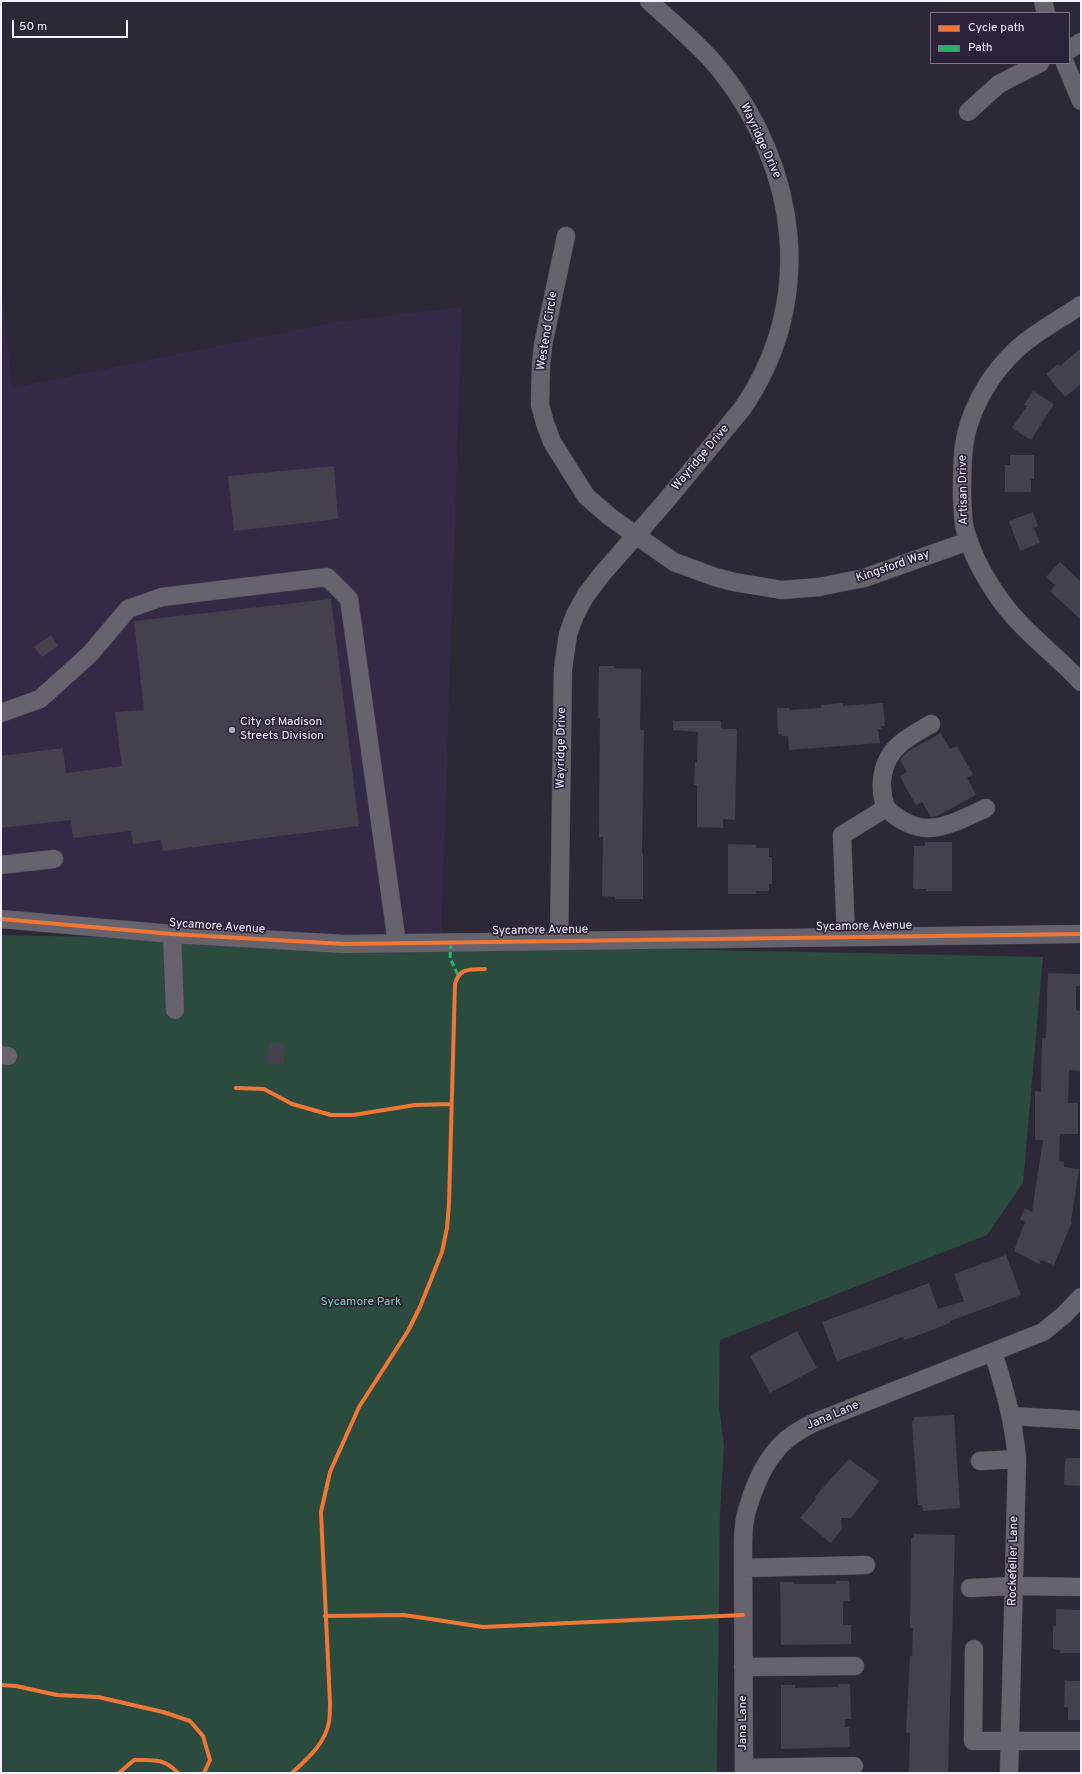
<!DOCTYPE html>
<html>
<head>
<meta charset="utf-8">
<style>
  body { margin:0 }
  #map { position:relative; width:1082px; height:1774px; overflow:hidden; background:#2d2835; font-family:Overpass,sans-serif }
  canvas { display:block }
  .frame { position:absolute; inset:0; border:2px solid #f5efff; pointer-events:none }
  .legend { position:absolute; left:930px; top:12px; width:140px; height:52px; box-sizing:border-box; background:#2c233a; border:1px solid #7c7589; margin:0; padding:5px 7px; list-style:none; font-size:12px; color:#f5efff }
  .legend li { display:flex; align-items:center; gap:8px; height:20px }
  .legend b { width:20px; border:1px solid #7c7589 }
  .scale { position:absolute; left:12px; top:20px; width:116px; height:18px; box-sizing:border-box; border:2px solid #f5efff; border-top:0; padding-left:5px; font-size:12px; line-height:14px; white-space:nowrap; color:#f5efff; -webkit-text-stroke:3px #2c233a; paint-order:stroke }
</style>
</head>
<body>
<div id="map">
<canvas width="1082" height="1774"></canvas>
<div class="frame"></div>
<ul class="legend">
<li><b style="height:5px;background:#f07635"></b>Cycle path</li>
<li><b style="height:5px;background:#2db169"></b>Path</li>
</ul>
<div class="scale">50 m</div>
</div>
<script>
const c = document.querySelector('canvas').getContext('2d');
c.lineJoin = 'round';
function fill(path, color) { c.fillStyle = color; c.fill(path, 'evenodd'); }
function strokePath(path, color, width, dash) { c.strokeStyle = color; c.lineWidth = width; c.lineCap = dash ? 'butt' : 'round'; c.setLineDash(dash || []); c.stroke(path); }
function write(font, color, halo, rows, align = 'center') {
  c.font = font + ' Overpass,sans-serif'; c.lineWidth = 3.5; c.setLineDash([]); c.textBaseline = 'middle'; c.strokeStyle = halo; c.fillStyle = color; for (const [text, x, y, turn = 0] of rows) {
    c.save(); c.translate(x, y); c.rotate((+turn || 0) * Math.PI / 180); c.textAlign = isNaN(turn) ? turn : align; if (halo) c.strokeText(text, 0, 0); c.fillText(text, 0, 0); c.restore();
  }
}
const built = new Path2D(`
  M1 277 12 388 336 322 462 307 441 943 1 919Z`);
const green = new Path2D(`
  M1 935 1043 957 1023 1183 987 1235 720 1340 719 1407 724 1445 720 1512 717 1773H1Z`);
const building = new Path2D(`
  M1081 348V384L1065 397 1046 374 1058 364 1060 366Z
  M1033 391 1054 404 1031 440 1012 428 1027 406 1024 405Z
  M1010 455H1034V479H1031V492H1005V465H1010Z
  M334 466 338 519 234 531 228 476Z
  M1033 512 1038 526 1034 528 1040 543 1020 551 1009 521Z
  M1060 562 1081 582V620L1050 591 1055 585 1046 577Z
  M331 599 359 826 163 851 161 840 133 844 131 831 73 838 71 820 1 828V756L63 748 66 773 122 766 115 712 144 710 134 621Z
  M51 635 58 646 42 657 34 647Z
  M599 666H614V668L641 669 640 730H644L642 853H643V899H615V897L602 896 603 837H599L600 718H598Z
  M843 703V706L883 703 885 726H881V729H878L880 743 789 750 788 736H782V734H778L777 708H789V710L821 708V705Z
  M673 721H721V729H737L735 820 723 819V828L697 827V785H694L695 762H697L698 732 673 730Z
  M941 733 950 749 957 746 973 775 967 778 976 795 937 816 931 817 922 802 916 805 905 786 900 776 907 772 900 760 907 752Z
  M925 842H952V891H926V889H913L914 846H925Z
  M728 844 756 845V848H769V857H772V884H769V891H756V894H728Z
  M1048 973 1081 974V986H1076V1010L1081 1011V1071L1069 1070 1068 1103H1078V1134H1060L1059 1161 1064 1162V1167L1079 1169 1071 1221 1072 1222 1054 1265 1041 1260 1039 1264 1014 1251 1025 1222 1020 1219 1025 1208 1032 1212 1043 1140H1035V1091L1041 1092 1042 1038H1046Z
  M269 1042 285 1043 284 1064H267Z
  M1006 1255 1021 1295 950 1321V1323L922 1334 904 1340 903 1337 837 1361 822 1322 929 1283 938 1309 964 1301 954 1274Z
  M797 1331 817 1368 770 1393 750 1356Z
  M954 1415 960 1508 923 1511 922 1505H918L912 1422 914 1421V1417Z
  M1067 1458H1081V1486L1064 1485 1065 1459 1067 1460Z
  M849 1459 879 1481 851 1518H841L842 1529 831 1543 800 1518 816 1499 815 1497 820 1491Z
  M914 1534 955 1535 948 1773H909L910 1733 906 1732 910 1656H912L913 1628H910L911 1538H914Z
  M836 1581H849L850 1601H843V1625H851V1644L781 1645 780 1582H794V1584H836Z
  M1056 1609 1081 1610V1653H1060V1650L1053 1649V1626H1056Z
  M1065 1681H1081V1720H1068V1707H1064Z
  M838 1684H850L851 1719H845V1727H849L850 1747 781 1749V1685H795V1688L838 1687Z`);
const minor = new Path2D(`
  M1043 1 1046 13
  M1069 50 1081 42
  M1065 63 1081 101
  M968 112 999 84 1040 63
  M566 236 543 345 541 365 540 405 545 423 552 442 586 496 610 517 674 562 715 577 734 582 782 590 819 587 864 578 969 541
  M1081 305C1056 322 1028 336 1008 358 986 381 968 415 964 446 962 462 962 478 962 495 963 508 962 521 966 533 973 557 985 578 999 598 1021 630 1054 653 1081 682
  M1 713 40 699 90 654 128 609 162 597 327 577 349 599 397 943
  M886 808C922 842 947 826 986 808
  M1 865 54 859
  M1 919 172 934 344 944 1081 934
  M172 934 175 1010
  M846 937 842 835 886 808C878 787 881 760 900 744 909 736 921 730 931 724
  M559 941 563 669 568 634 575 615 586 595 602 574 665 502 742 409C816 302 799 170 721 71 700 45 673 23 649 1
  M1 1055 8 1056
  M993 1352C1004 1387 1014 1422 1017 1459L1009 1773
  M1011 1416 1081 1420
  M980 1461 1017 1459
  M743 1568 866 1565
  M970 1588 1014 1586 1081 1587
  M974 1649 973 1741H1081
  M743 1667 855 1666
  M744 1768 854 1766
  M744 1773 743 1553C743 1538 743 1522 748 1507 756 1480 770 1450 794 1434 800 1430 807 1426 813 1423L1043 1332 1064 1315 1081 1297`);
const quiet = new Path2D(`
  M451 943 450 958 458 975`);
const cycleway = new Path2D(`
  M1 919 172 934 344 944 1081 934
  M236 1088 264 1089 292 1104 331 1115H353L415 1105 451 1104
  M325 1616 404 1615 483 1627 743 1615
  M1 1685 16 1686 57 1695 98 1697 163 1712 190 1721 203 1736 210 1760 204 1773
  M119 1773 134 1760C153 1760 164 1758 178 1773
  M292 1773C307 1759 325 1744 329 1722 330 1716 330 1709 330 1703L321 1512 330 1472 359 1407 408 1331 420 1307 442 1252 447 1228 449 1204 455 984C460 967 469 970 485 969`);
const markers = [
  [232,730,4,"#afa9b8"]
];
const streetNames = [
  ["Wayridge Drive",760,141,65],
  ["Westend Circle",548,331,-81],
  ["Wayridge Drive",701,458,-50],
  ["Artisan Drive",964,490,-91],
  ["Kingsford Way",893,567,-19],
  ["Wayridge Drive",562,748,-89],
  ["Sycamore Avenue",217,927,4],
  ["Sycamore Avenue",864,927,-1],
  ["Sycamore Avenue",540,931,-1],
  ["Jana Lane",833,1416,-23],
  ["Rockefeller Lane",1014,1561,-89],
  ["Jana Lane",744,1723,-90]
];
const poiNames = [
  ["City of Madison",240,723],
  ["Streets Division",240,737]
];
const parkNames = [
  ["Sycamore Park",361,1303]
];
fill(built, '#342a45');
fill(green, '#2a4b3e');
fill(building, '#45414c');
strokePath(minor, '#4b4651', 19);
strokePath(minor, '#66636c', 18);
strokePath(quiet, '#2db169', 3, [6, 3]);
strokePath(cycleway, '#f07635', 4);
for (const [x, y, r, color] of markers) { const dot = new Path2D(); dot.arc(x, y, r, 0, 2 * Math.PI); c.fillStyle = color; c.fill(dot); strokePath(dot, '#2c233a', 1.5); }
write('12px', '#f5efff', '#2c233a', streetNames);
write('12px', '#f5efff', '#2c233a', poiNames, 'left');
write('12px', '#76d5a9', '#2c233a', parkNames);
</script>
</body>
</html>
